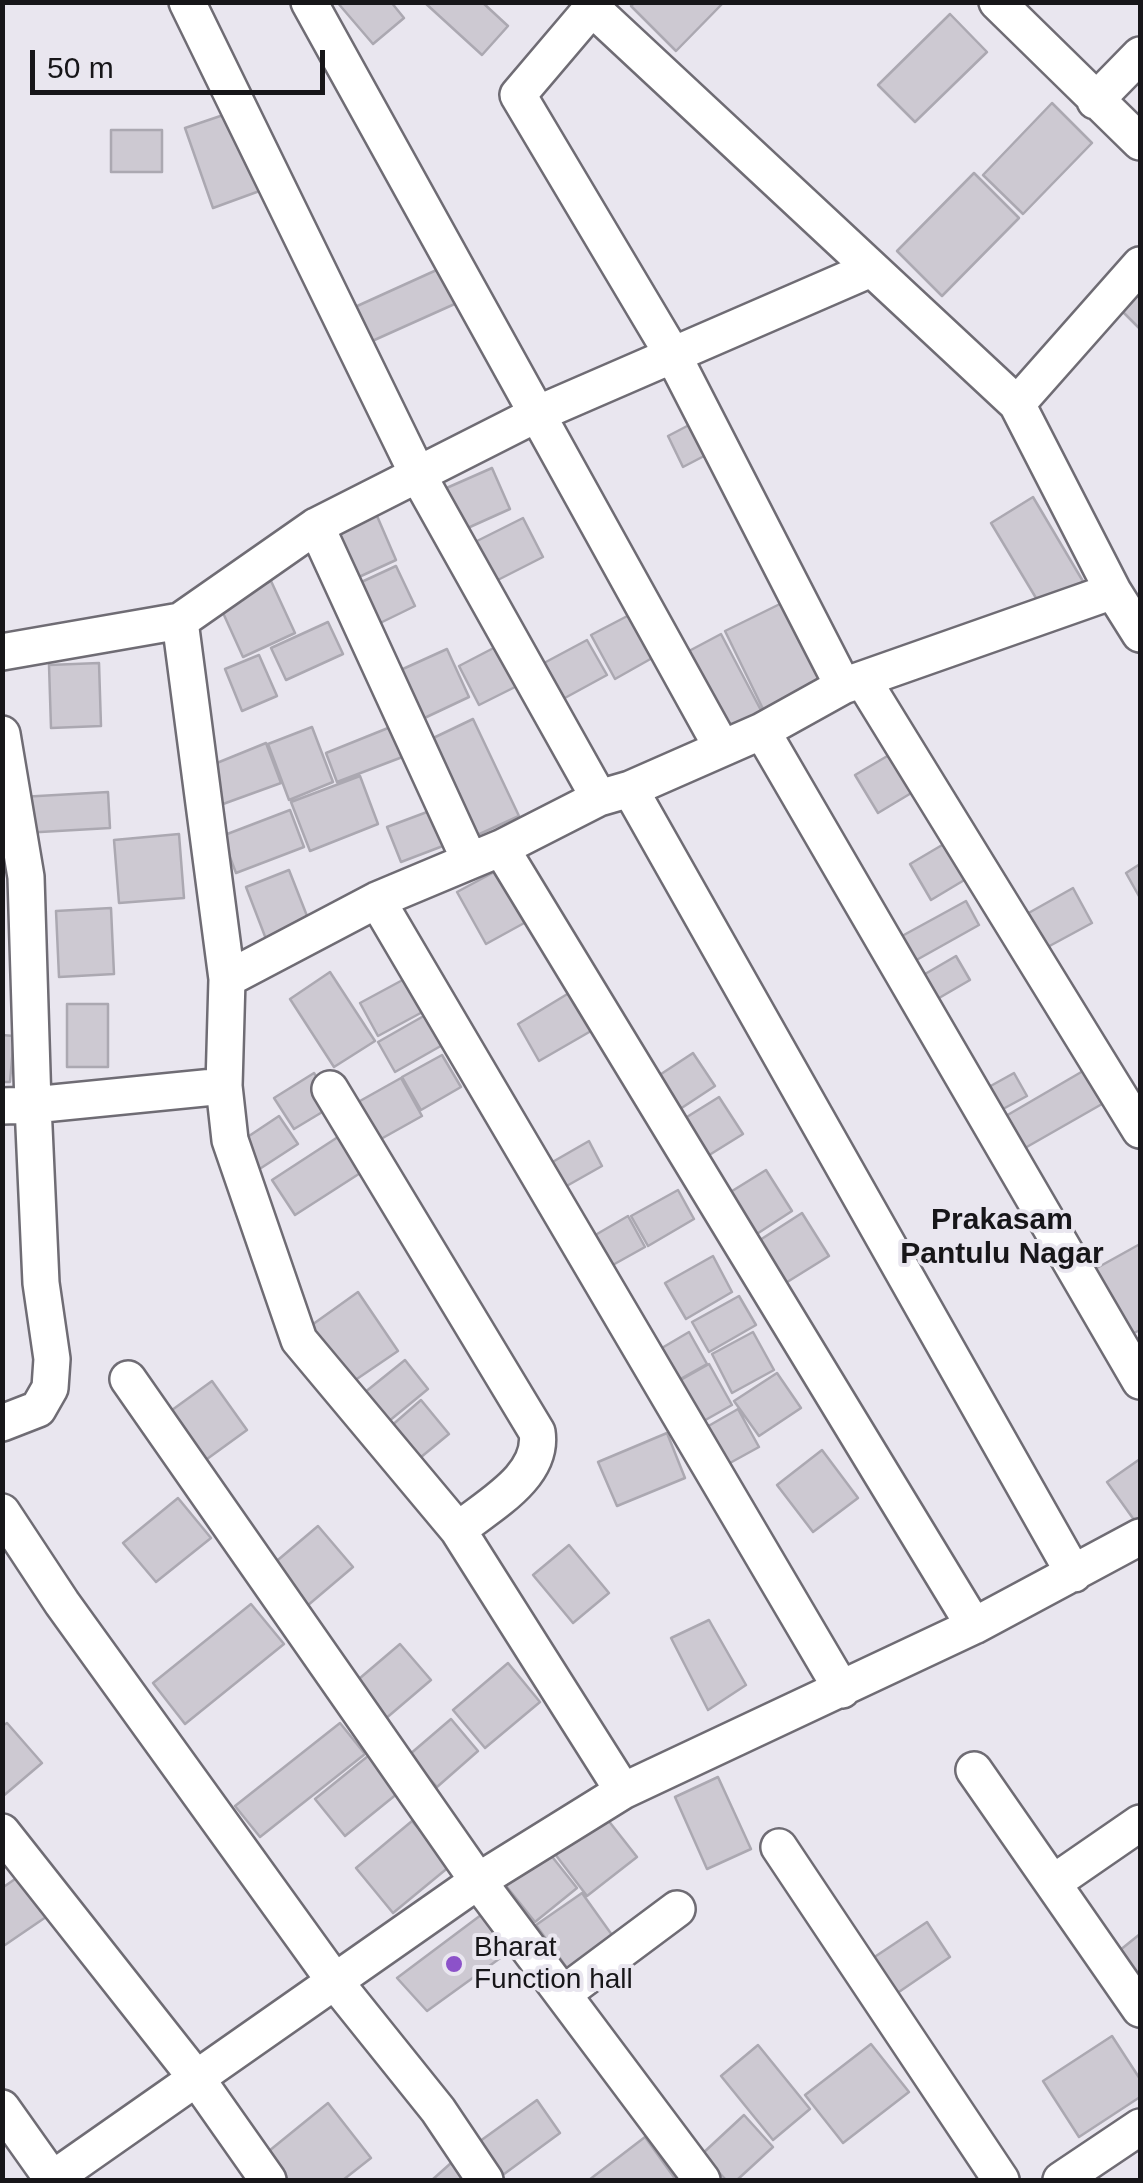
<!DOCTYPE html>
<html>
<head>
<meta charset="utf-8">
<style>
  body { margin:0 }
  #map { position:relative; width:1143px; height:2183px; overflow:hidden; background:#e9e6ef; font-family:Helvetica,sans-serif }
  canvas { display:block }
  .frame { position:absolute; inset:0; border:5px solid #171619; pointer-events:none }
  .scale { position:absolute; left:30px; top:50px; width:295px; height:45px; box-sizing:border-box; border:5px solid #171619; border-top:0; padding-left:12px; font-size:30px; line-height:35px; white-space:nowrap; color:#171619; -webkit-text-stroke:8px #e9e6ef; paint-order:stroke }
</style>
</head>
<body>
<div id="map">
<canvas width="1143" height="2183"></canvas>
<div class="frame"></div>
<div class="scale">50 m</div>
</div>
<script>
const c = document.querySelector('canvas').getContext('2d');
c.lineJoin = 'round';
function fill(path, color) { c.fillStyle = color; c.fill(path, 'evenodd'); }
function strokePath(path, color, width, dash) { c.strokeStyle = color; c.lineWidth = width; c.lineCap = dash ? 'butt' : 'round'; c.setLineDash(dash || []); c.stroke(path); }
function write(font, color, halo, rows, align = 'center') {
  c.font = font + ' Helvetica,sans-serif'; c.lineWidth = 8; c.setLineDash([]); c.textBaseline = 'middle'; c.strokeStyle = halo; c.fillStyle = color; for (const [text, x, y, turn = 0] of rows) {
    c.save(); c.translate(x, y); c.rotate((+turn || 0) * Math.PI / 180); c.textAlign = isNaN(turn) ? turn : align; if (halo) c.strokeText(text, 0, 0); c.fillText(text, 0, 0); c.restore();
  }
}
const building = new Path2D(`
  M337 2H391L404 18 373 44Z
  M424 2H482L508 26 482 55Z
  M635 2H724L676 51 631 6Z
  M950 14 987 52 915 122 878 85Z
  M1052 103 1092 143 1023 214 983 175Z
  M238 110 265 189 213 208 185 128Z
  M111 130H162V172H111Z
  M974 173 1019 218 942 296 897 251Z
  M452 263 468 298 370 342 355 307Z
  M1140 293V329L1123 312Z
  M691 424 706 455 683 467 668 436Z
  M492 468 510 509 461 531 442 490Z
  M1033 497 1084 583 1042 608 991 523Z
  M374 509 396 560 348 582 325 531Z
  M523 518 543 557 486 586 467 546Z
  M396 566 415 606 374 626 355 585Z
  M271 581 295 633 243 657 219 604Z
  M786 601 825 681 764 711 725 631Z
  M635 612 654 657 615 679 591 635Z
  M328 622 343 654 286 680 271 648Z
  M721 634 765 718 733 734 689 651Z
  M587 640 607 675 563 699 544 663Z
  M507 641 527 681 479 705 459 666Z
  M447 649 469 697 416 722 394 673Z
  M259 655 277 696 242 711 225 669Z
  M99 663 101 726 51 728 49 665Z
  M473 719 519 816 473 837 427 741Z
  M393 726 405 756 337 782 326 753Z
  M312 727 333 782 289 800 268 744Z
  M266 743 281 783 212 808 207 767Z
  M901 748 923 786 878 813 855 775Z
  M360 776 378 824 310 851 291 802Z
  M108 792 110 828 23 833 21 797Z
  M443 806 456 841 401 862 387 827Z
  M290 810 304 847 236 873 222 836Z
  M179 834 184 898 119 903 114 840Z
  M954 838 976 873 931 900 910 864Z
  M1140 864V898L1126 873Z
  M289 870 309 921 266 939 246 887Z
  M498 870 526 922 486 944 457 892Z
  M1073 888 1092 923 1044 949 1025 915Z
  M966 901 979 925 904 967 891 942Z
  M111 908 114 974 59 977 56 911Z
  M956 956 970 980 927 1005 913 981Z
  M330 972 375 1041 334 1067 290 999Z
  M410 976 428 1009 378 1036 360 1003Z
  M569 993 591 1031 539 1061 518 1024Z
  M67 1004H108V1067H67Z
  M429 1013 446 1043 395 1072 378 1042Z
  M2 1035 14 1036 10 1082H2Z
  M693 1053 715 1086 674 1113 652 1080Z
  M442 1055 461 1087 421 1110 402 1077Z
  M1083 1071 1102 1104 1018 1152 999 1120Z
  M314 1073 334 1105 294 1129 274 1098Z
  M1014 1073 1027 1096 990 1116 978 1093Z
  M401 1078 422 1116 372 1144 351 1106Z
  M719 1097 743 1134 698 1162 674 1125Z
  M279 1116 298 1144 258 1170 240 1142Z
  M341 1135 365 1170 295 1215 272 1180Z
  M589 1141 602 1166 556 1192 542 1168Z
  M766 1170 792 1211 743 1243 716 1201Z
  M678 1190 694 1219 648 1246 631 1216Z
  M802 1213 829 1256 776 1289 749 1247Z
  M628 1216 645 1247 602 1271 585 1241Z
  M1140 1244V1330L1132 1334 1095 1269Z
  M713 1256 732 1292 686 1319 665 1283Z
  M358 1292 398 1351 348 1385 309 1327Z
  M739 1296 756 1325 709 1352 692 1322Z
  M689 1332 707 1364 668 1386 650 1355Z
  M753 1332 774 1370 732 1393 712 1354Z
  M405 1360 428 1389 383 1426 359 1397Z
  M709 1364 732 1405 693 1427 670 1386Z
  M777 1373 801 1408 759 1436 734 1401Z
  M212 1381 247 1430 196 1467 161 1418Z
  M421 1400 449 1434 409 1467 382 1434Z
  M738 1409 759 1447 719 1469 698 1432Z
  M667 1433 685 1478 617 1506 598 1462Z
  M822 1450 858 1498 813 1532 777 1485Z
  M1140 1459V1522L1137 1524 1107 1482Z
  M178 1498 211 1538 156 1582 123 1543Z
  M318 1526 353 1567 307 1606 272 1565Z
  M569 1545 609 1593 573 1623 533 1575Z
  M251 1604 284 1644 185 1724 153 1683Z
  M709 1620 746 1685 708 1710 671 1638Z
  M400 1644 431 1680 384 1720 353 1684Z
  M508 1663 540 1702 485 1748 453 1710Z
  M451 1719 478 1751 437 1787 409 1755Z
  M7 1723 42 1763 2 1797V1726Z
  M340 1723 365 1754 260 1837 235 1806Z
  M368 1756 398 1793 345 1836 315 1799Z
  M718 1777 751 1849 707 1869 675 1797Z
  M604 1815 637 1857 587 1896 555 1854Z
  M412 1821 450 1866 393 1913 356 1868Z
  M542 1844 577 1888 535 1922 499 1877Z
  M18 1877 46 1917 2 1947V1888Z
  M582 1893 617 1942 572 1975 536 1925Z
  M485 1912 510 1951 427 2011 397 1978Z
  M927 1922 950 1957 893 1996 870 1960Z
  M1140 1934V1996L1109 1959Z
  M1112 2036 1140 2079V2097L1079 2137 1043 2081Z
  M871 2044 909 2092 843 2143 805 2095Z
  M758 2045 810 2109 773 2140 721 2076Z
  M537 2100 560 2133 500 2177 476 2144Z
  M328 2103 371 2158 343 2180H284L264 2155Z
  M744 2115 773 2147 737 2180H726L702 2154Z
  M645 2137 676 2180H589Z
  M451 2163 466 2180H432Z`);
const minor = new Path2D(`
  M187 2 418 475 599 798
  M309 2 721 746
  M597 2 518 95 674 357 843 686
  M997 2 1140 142
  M592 8 1017 404 1113 591 1140 634
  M1095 101 1140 55
  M1017 404 1140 265
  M316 526 469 859
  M180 621 227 979 224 1086 230 1140 299 1340 458 1530 623 1791
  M2 652 180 621 316 526 537 414 871 269
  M863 680 1140 1130
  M762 731 1140 1381
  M2 734 26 877 33 1105 2 1106
  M630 789 1074 1574
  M501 848 974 1626
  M377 900 842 1690
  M227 979 377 900 501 848 599 798 630 789 762 731 843 686 1113 591
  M330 1089 537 1432C544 1476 489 1505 458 1530
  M128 1379 478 1881 702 2180
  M2 1423 38 1409 50 1388 52 1359 41 1283 33 1105 224 1086
  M2 1512 62 1603 336 1983 438 2110 485 2180
  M974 1770 1140 2009
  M2 1832 197 2079 268 2180
  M779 1847 1001 2180
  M1053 1883 1140 1823
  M563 1994 677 1909
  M2 2108 53 2180
  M51 2180 478 1881 623 1791 974 1626 1140 1537
  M1061 2180 1140 2127`);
const markers = [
  [454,1964,10,"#8c52c9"]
];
const poiNames = [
  ["Bharat",474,1948],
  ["Function hall",474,1980]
];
const neighbourhoodNames = [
  ["Prakasam",1002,1221],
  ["Pantulu Nagar",1002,1255]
];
fill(building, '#cdc9d2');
strokePath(building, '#aba8b1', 2.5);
strokePath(minor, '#6f6c74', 40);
strokePath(minor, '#fff', 35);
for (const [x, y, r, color] of markers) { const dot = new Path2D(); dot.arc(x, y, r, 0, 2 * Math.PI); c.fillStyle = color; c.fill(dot); strokePath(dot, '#e9e6ef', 4); }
write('28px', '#171619', '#e9e6ef', poiNames, 'left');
write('bold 30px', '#171619', '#e9e6ef', neighbourhoodNames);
</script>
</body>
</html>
